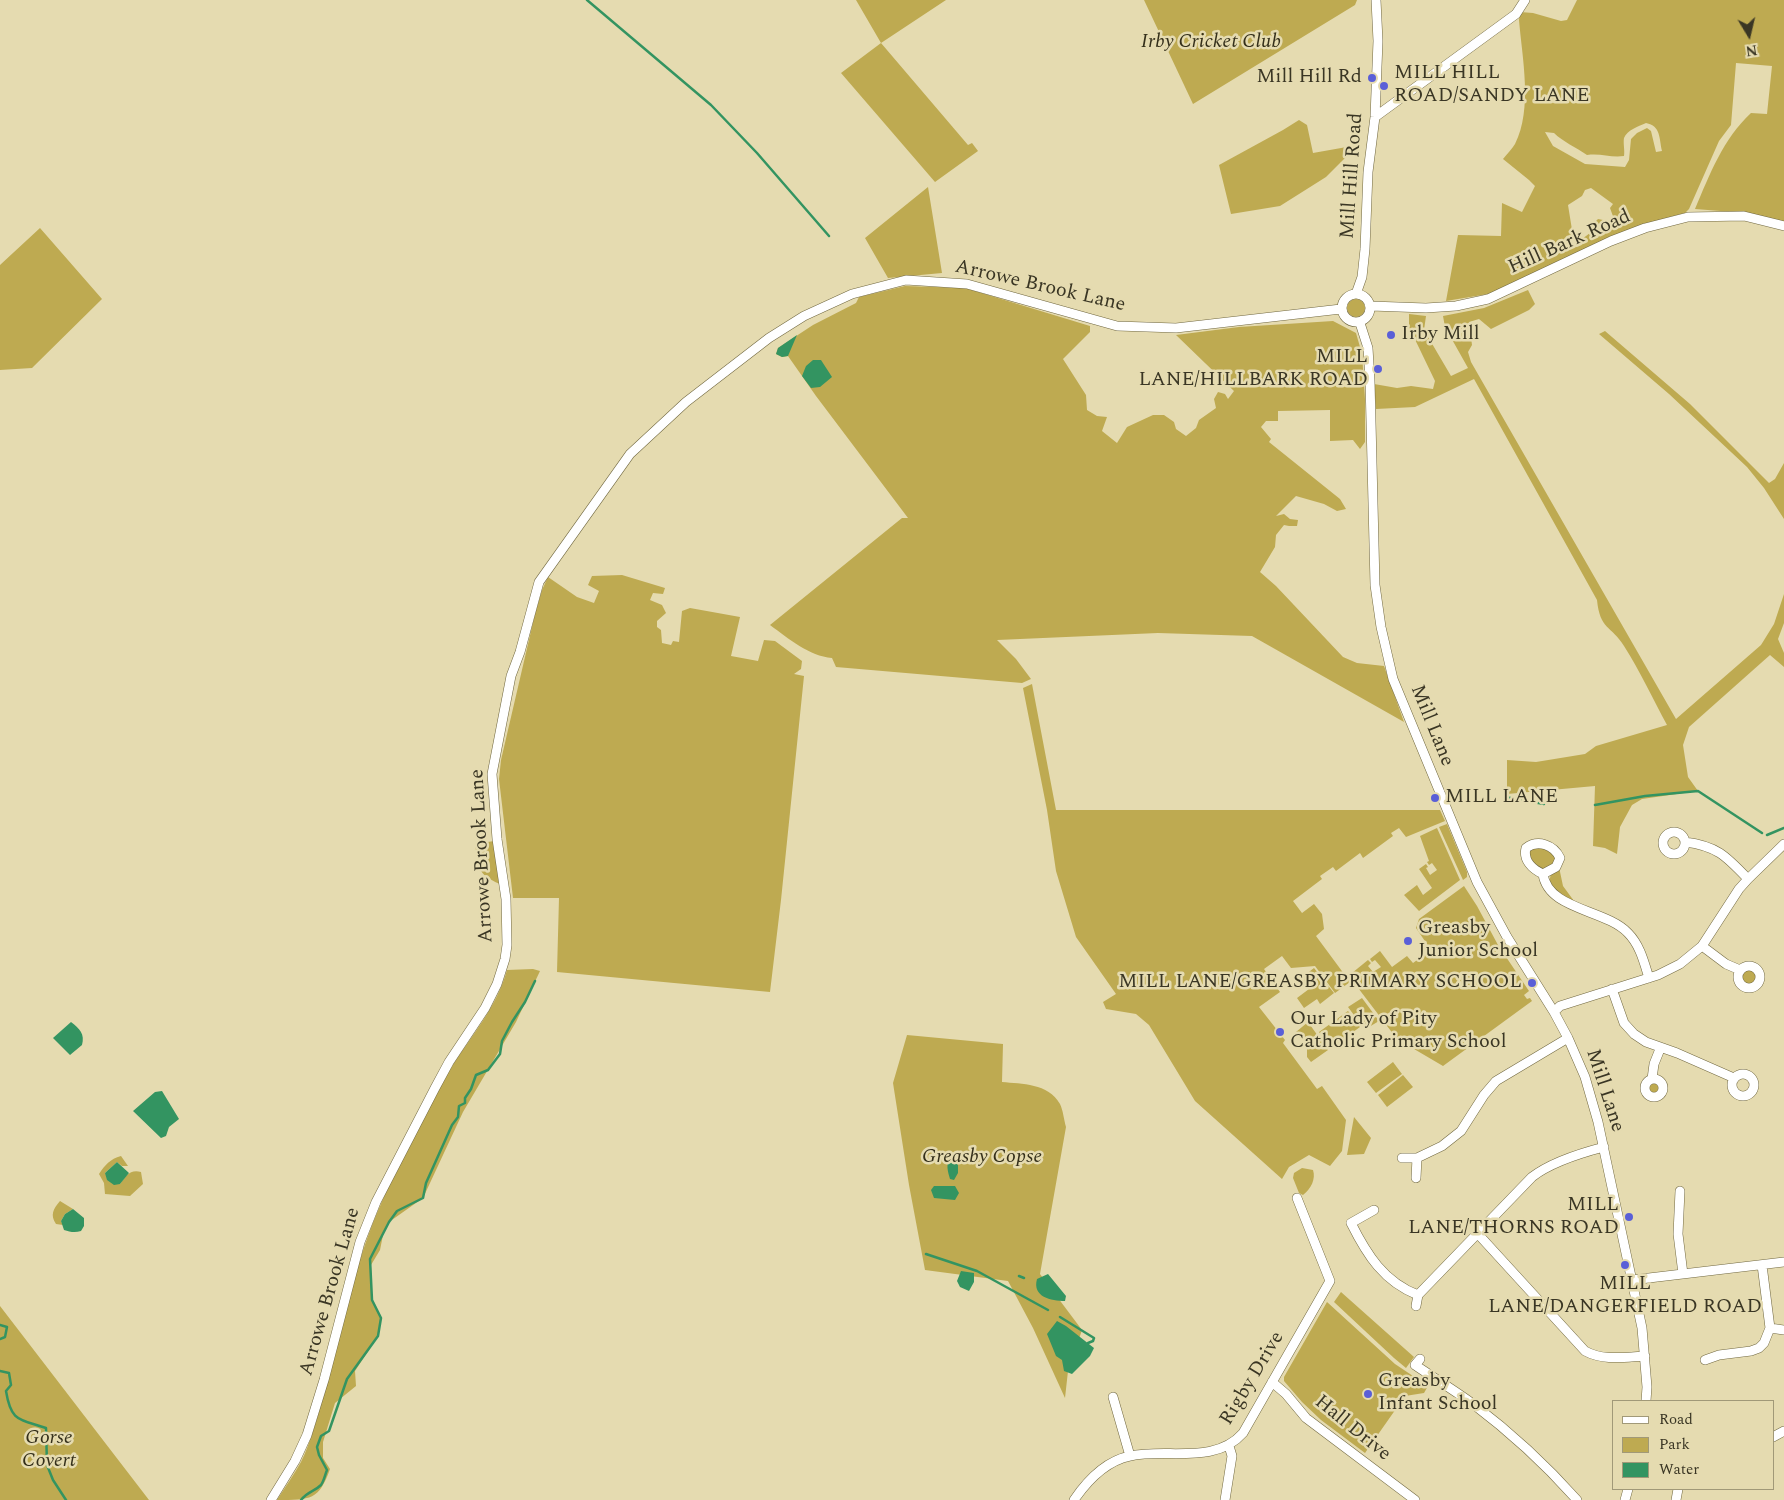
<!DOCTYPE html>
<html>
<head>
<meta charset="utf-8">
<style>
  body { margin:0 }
  #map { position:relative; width:1784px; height:1500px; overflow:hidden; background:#e5dbb0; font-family:Spectral,serif }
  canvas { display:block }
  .legend { position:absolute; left:1612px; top:1400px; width:162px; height:90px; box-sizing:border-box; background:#e5dbb0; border:1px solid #a19978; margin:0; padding:6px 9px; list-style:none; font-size:15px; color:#3a3624 }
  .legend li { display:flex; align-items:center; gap:10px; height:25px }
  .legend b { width:25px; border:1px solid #a19978 }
  .north { position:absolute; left:1724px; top:10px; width:50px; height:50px; -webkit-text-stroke:4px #e5dbb0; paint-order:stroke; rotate:171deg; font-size:14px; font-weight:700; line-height:20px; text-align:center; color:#3a3624 }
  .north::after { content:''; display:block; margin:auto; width:18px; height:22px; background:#3a3624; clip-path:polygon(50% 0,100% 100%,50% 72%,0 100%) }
</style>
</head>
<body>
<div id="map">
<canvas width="1784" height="1500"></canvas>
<ul class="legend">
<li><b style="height:6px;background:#fff"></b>Road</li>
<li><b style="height:14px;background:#beaa51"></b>Park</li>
<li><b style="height:14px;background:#339461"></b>Water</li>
</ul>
<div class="north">N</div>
</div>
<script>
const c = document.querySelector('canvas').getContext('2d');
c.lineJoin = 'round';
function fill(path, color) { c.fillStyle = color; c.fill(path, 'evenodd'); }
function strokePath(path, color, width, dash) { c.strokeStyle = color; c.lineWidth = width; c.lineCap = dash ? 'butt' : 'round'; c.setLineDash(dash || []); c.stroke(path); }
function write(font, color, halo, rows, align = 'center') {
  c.font = font + ' Spectral,serif'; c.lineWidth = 5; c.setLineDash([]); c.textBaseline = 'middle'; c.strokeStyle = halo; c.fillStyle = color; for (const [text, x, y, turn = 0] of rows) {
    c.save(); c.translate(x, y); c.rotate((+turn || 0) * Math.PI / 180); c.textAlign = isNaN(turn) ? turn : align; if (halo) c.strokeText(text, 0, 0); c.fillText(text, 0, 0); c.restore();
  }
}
const green = new Path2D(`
  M856 0H946L881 43 968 145 972 143 978 151 935 182 841 73 881 43Z
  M1144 0H1357L1355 5 1193 104Z
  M1577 0H1784V224L1746 213 1695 209C1710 174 1723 139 1751 113L1767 114 1772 66 1736 63 1731 125 1719 141 1689 209 1685 213 1659 220 1494 293 1446 301 1458 235 1501 236 1502 203 1522 212 1535 186 1529 180 1503 159C1507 154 1512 149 1515 144 1533 109 1522 57 1519 20L1520 12 1533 13 1561 21 1567 20ZM1646 123C1661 126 1659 138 1662 151L1656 152 1651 131 1647 128 1637 133 1631 139 1629 160 1625 167 1585 164 1553 146 1545 132 1554 133C1563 142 1576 147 1587 155 1601 153 1611 158 1624 156 1625 151 1623 143 1624 138 1627 130 1639 126 1646 123ZM1591 188 1613 204 1610 208 1614 219 1608 221 1598 219 1593 224 1590 233 1574 245 1571 242 1573 236 1568 205 1582 196 1585 190Z
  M1299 120 1307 125 1313 153 1358 145 1326 177 1280 206 1231 214 1219 165 1283 130Z
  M928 187 942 273 888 278 865 238Z
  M40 228 102 299 32 368 0 370V265Z
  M905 286 965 288 1090 326V332L1063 359 1086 395 1087 410 1097 416 1107 417 1102 431 1117 443 1127 427 1153 415H1164L1174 422 1176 429 1186 436 1196 428 1199 420 1216 408 1214 399 1218 392 1225 394 1228 399 1234 391 1176 335 1239 327 1333 321 1356 333 1362 354 1365 399V442L1360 449 1353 440 1330 441V410L1278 411V421H1266L1261 427 1271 439 1269 442 1340 499 1346 509 1337 511 1324 504 1296 496 1276 516 1284 514 1290 519 1298 520 1297 526H1289L1284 525 1276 535 1275 547 1260 572 1276 586 1343 657 1357 663 1384 666 1404 722 1252 636 1158 633 997 640 1016 659 1031 679 1022 683 836 667 832 658C809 656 789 639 770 625L902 518H908L816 396 788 356 782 357 776 354 778 348 813 325 856 303 859 297Z
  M1528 290 1535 304 1529 310 1491 329 1479 319 1469 322 1472 345 1468 352 1471 362 1676 719 1761 645 1774 624 1784 594V623L1778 639 1784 653V667L1770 655 1689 727 1683 745 1688 777 1698 791 1642 799 1632 805 1620 827 1617 854 1605 848 1593 846 1595 786 1507 794V760L1536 762 1585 754 1596 746 1667 725C1653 699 1640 671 1624 646 1611 625 1600 630 1597 600L1474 379 1415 407 1376 409 1374 384 1397 388 1411 386 1433 389 1435 381 1409 327V314L1426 316 1424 330 1451 376 1468 368 1445 327 1443 316 1484 308Z
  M1347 308a9 9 0 1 1 18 0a9 9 0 1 1-18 0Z
  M1605 331 1690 404 1769 483 1775 479 1784 463V519L1764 488 1747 467 1669 394 1599 334Z
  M622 575 665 588 663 594 653 593 650 600 662 605 666 613 657 621V627L661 630 662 643 671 645 673 641 679 642 682 611 690 608 740 617 731 656 758 661 764 640 775 641 802 661 801 669 794 674 804 676 781 900 770 992 557 972 559 898H513L499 779 501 760 535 614 542 590 548 577 577 597 594 603 599 591 588 585 592 576Z
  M1032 684 1056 810H1440L1445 821 1406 837 1399 828 1391 833 1393 836 1363 858 1360 853 1336 871 1333 867 1320 876 1322 879 1293 901 1302 913 1314 904 1322 914 1324 929 1316 936 1350 982 1335 993 1315 966 1291 968 1282 956 1264 969 1280 992 1259 1007 1285 1040 1283 1043 1317 1089 1322 1086 1346 1120 1342 1151 1330 1166 1309 1155 1289 1167 1282 1179 1195 1101 1149 1025 1136 1014 1106 1009 1103 1002 1116 994 1076 937 1056 871 1047 810 1023 688Z
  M1447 824 1467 872V877L1463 880 1439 827Z
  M1437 828 1460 880 1419 911 1404 895 1417 885 1423 895 1432 888 1419 869 1426 864 1428 867 1426 868 1430 875 1437 870 1432 863 1429 865 1427 862 1429 861 1420 836Z
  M494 841 500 884C476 874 479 867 475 844Z
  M1536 846 1545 848 1556 856 1554 865 1548 869H1539L1530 858 1528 853 1530 849Z
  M1559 867 1563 886 1574 901 1559 895 1549 882 1551 874Z
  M1464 886 1477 906 1498 945 1529 991 1524 995 1527 999 1530 998 1532 1001 1443 1066 1397 1039 1352 980V973L1368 960 1371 963 1368 966 1373 972 1381 967 1375 960 1372 962 1370 959 1380 951 1392 967 1407 956 1413 963 1431 950 1416 928 1419 919Z
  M1314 968 1334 993 1320 1004 1317 999 1304 1008 1297 998 1309 989 1301 978Z
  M533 969 540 971 516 1022 463 1112 423 1198 389 1222 383 1235 380 1250 371 1265 372 1300 381 1318 378 1336 355 1371 356 1386 335 1403 323 1442V1458L330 1469C319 1500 311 1500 277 1500 285 1487 294 1475 301 1462 310 1444 315 1424 321 1405 341 1341 351 1274 377 1213 398 1164 424 1113 451 1068 471 1036 497 1007 507 970Z
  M1742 977a7 7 0 1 1 14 0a7 7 0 1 1-14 0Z
  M1362 998 1379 1021 1369 1027 1362 1026 1348 1007Z
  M1348 1011 1360 1027 1331 1048 1319 1032Z
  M1308 1022 1328 1050 1311 1062 1307 1057V1048L1296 1032Z
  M907 1035 1003 1044 1002 1082C1022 1084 1048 1083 1060 1104 1063 1110 1064 1120 1066 1127L1040 1274 1082 1330 1068 1371 1065 1398 1033 1328 1008 1281 925 1270 909 1185 893 1083Z
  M1393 1062 1402 1074 1376 1093 1367 1082Z
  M1403 1075 1413 1087 1387 1107 1378 1095Z
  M1647 1088a7 7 0 1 1 14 0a7 7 0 1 1-14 0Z
  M1354 1117 1371 1138 1364 1154 1347 1155Z
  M121 1156 128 1166H122L117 1162 105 1173 120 1184C126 1176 130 1169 141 1172L143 1184 130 1196 105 1194 104 1183 99 1174C105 1165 110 1159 121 1156Z
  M1302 1168 1313 1170C1316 1179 1311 1189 1303 1195L1299 1193 1293 1178 1294 1173Z
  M60 1201 73 1209 65 1214 61 1221 63 1225 56 1224C50 1215 53 1209 60 1201Z
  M1341 1292 1414 1357 1406 1368 1394 1358 1334 1302Z
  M1327 1302 1395 1364 1428 1386 1424 1393 1405 1396 1365 1453 1321 1420 1302 1402 1284 1381V1377Z
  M0 1306 149 1500H0Z`);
const water = new Path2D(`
  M797 335 788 356 782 357 776 354 778 348Z
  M813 360H821L832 377 820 387 811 388 802 376 806 366Z
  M71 1022C80 1029 85 1034 82 1045L70 1055 53 1038Z
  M162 1091 179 1119 169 1127 166 1136 161 1138 133 1111 155 1092Z
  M951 1157 958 1165V1173L954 1180 950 1179C948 1172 945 1163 951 1157Z
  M117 1162 129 1173 120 1184 114 1185 107 1180 105 1173Z
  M934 1186H955L959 1193 955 1200 934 1198 931 1190Z
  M73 1209 84 1218V1226L81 1231C75 1233 70 1232 64 1230L61 1221 65 1214Z
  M961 1271 974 1273V1282L969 1291 960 1287 957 1281Z
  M1048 1274 1066 1296 1065 1301C1051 1301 1032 1297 1037 1279Z
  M1057 1321 1066 1326 1094 1348 1090 1356 1072 1374 1064 1371 1062 1360 1056 1356 1047 1334Z`);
const stream = new Path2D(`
  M587 0 711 105 757 153 829 236
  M1505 797 1544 804
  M1595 805 1645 796 1698 791 1762 833
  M1767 835 1784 828
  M926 1254 977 1271 1048 1310
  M1019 1276 1024 1278
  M1060 1317 1094 1338 1093 1341 1088 1343
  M0 1325 7 1327 5 1337 0 1339
  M0 1371 9 1373 11 1385 6 1391C11 1422 19 1419 46 1428L47 1465 53 1480 66 1500
  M301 1500C308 1491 314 1492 321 1485 324 1481 325 1475 327 1470L319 1455 317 1447 321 1436 329 1431 347 1379 378 1336 381 1318 372 1300 370 1259 389 1222 397 1211 423 1198 426 1183 452 1125 458 1117 459 1106 465 1103V1098L471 1089 476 1075 488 1070 500 1054 502 1041 512 1022 525 1002 535 981`);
const minor = new Path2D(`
  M1375 117 1516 14 1525 0
  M1342 308a14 14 0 1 1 28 0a14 14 0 1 1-28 0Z
  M1356 294 1362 277 1365 249 1368 172 1375 117 1378 41 1376 0
  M1371 306 1426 308 1456 306 1488 299 1611 241 1645 228 1688 217 1744 216 1784 226
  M1360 323 1368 348 1370 381 1375 585 1381 627 1393 679 1477 882 1507 937 1554 1012 1568 1038 1585 1077 1598 1122 1642 1328 1647 1387 1646 1401
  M1663 843a11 11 0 1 1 22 0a11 11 0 1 1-22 0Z
  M1685 842C1717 846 1726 856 1748 879
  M1543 874C1532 869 1523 860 1526 848 1538 839 1554 845 1560 858L1556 867 1543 874C1548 910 1605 909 1628 933 1640 945 1644 962 1649 978
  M1702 946 1726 964 1740 970
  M1738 977a11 11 0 1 1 22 0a11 11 0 1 1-22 0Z
  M1612 989 1624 1023 1634 1034 1646 1042 1677 1053 1734 1078
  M1554 1012 1560 1006 1658 975 1680 964 1702 946 1739 889 1748 879 1784 844
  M1732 1085a11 11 0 1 1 22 0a11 11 0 1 1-22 0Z
  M1645 1088a9 9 0 1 1 18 0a9 9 0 1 1-18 0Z
  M1652 1079 1654 1064 1660 1049
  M1402 1158H1417L1442 1146 1461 1131 1484 1095 1496 1081 1568 1038
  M1416 1178 1417 1158
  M1680 1191 1678 1234 1683 1274
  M1374 1210 1351 1223C1367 1255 1384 1282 1418 1295
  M1478 1234 1585 1351C1603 1361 1625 1357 1645 1356
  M1632 1280 1784 1262
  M1416 1306 1418 1295 1532 1177C1550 1163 1581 1153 1604 1147
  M1770 1328 1784 1330
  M1420 1359 1415 1365C1434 1378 1454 1390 1473 1404 1510 1432 1546 1465 1577 1500
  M1705 1360 1719 1355 1751 1351 1759 1348 1764 1343 1770 1328 1762 1265
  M1272 1382 1286 1394 1306 1418 1415 1500
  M1113 1397 1130 1456
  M1773 1437 1784 1431
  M271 1500 295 1461 307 1435 324 1380 360 1242 376 1202 435 1088 449 1062 485 1008 497 984 505 959 507 945 506 899 497 839 492 774 511 676 520 652 539 582 630 454 686 402 769 338 804 316 852 294 906 280 967 284 1117 326 1176 328 1341 309
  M1074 1500C1087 1481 1106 1461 1130 1456 1167 1448 1215 1465 1243 1433L1330 1281 1297 1198
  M1225 1500 1232 1456 1229 1446
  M1625 1500 1628 1489
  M1676 1500 1678 1489`);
const markers = [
  [1372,78,5,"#5a5fd7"],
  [1384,86,5,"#5a5fd7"],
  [1391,335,5,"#5a5fd7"],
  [1378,369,5,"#5a5fd7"],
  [1435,798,5,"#5a5fd7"],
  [1408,941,5,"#5a5fd7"],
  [1532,983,5,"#5a5fd7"],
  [1280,1032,5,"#5a5fd7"],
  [1629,1217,5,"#5a5fd7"],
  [1625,1265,5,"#5a5fd7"],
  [1368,1394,5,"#5a5fd7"]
];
const parkNames = [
  ["Irby Cricket Club",1211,43],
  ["Greasby Copse",982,1158],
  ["Gorse",49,1439],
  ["Covert",49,1462]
];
const poiNames = [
  ["MILL HILL",1394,74],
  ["ROAD/SANDY LANE",1394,97],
  ["Mill Hill Rd",1362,78,"right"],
  ["Irby Mill",1401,335],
  ["MILL",1368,358,"right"],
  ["LANE/HILLBARK ROAD",1368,381,"right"],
  ["MILL LANE",1445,798],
  ["Greasby",1418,929],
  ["Junior School",1418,952],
  ["MILL LANE/GREASBY PRIMARY SCHOOL",1522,983,"right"],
  ["Our Lady of Pity",1290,1020],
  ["Catholic Primary School",1290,1043],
  ["MILL",1619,1206,"right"],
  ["LANE/THORNS ROAD",1619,1229,"right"],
  ["MILL",1625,1285,"center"],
  ["LANE/DANGERFIELD ROAD",1625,1308,"center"],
  ["Greasby",1378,1382],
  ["Infant School",1378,1405]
];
const streetNames = [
  ["Mill Hill Road",1353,176,-86],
  ["Hill Bark Road",1570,243,-24],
  ["Arrowe Brook Lane",1040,287,13],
  ["Mill Lane",1431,726,68],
  ["Arrowe Brook Lane",483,856,-93],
  ["Mill Lane",1604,1091,72],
  ["Arrowe Brook Lane",331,1292,-74],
  ["Rigby Drive",1253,1379,-59],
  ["Hall Drive",1352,1429,39]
];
fill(green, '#beaa51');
fill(water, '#339461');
strokePath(stream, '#339461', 2.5);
strokePath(minor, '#716840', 10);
strokePath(minor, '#fff', 9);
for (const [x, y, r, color] of markers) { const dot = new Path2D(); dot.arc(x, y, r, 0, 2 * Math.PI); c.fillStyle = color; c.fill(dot); strokePath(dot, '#e5dbb0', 2); }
write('italic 20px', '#342f1a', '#e5dbb0', parkNames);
write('20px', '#3a3624', '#e5dbb0', poiNames, 'left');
write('20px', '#3a3624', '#e5dbb0', streetNames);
</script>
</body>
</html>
